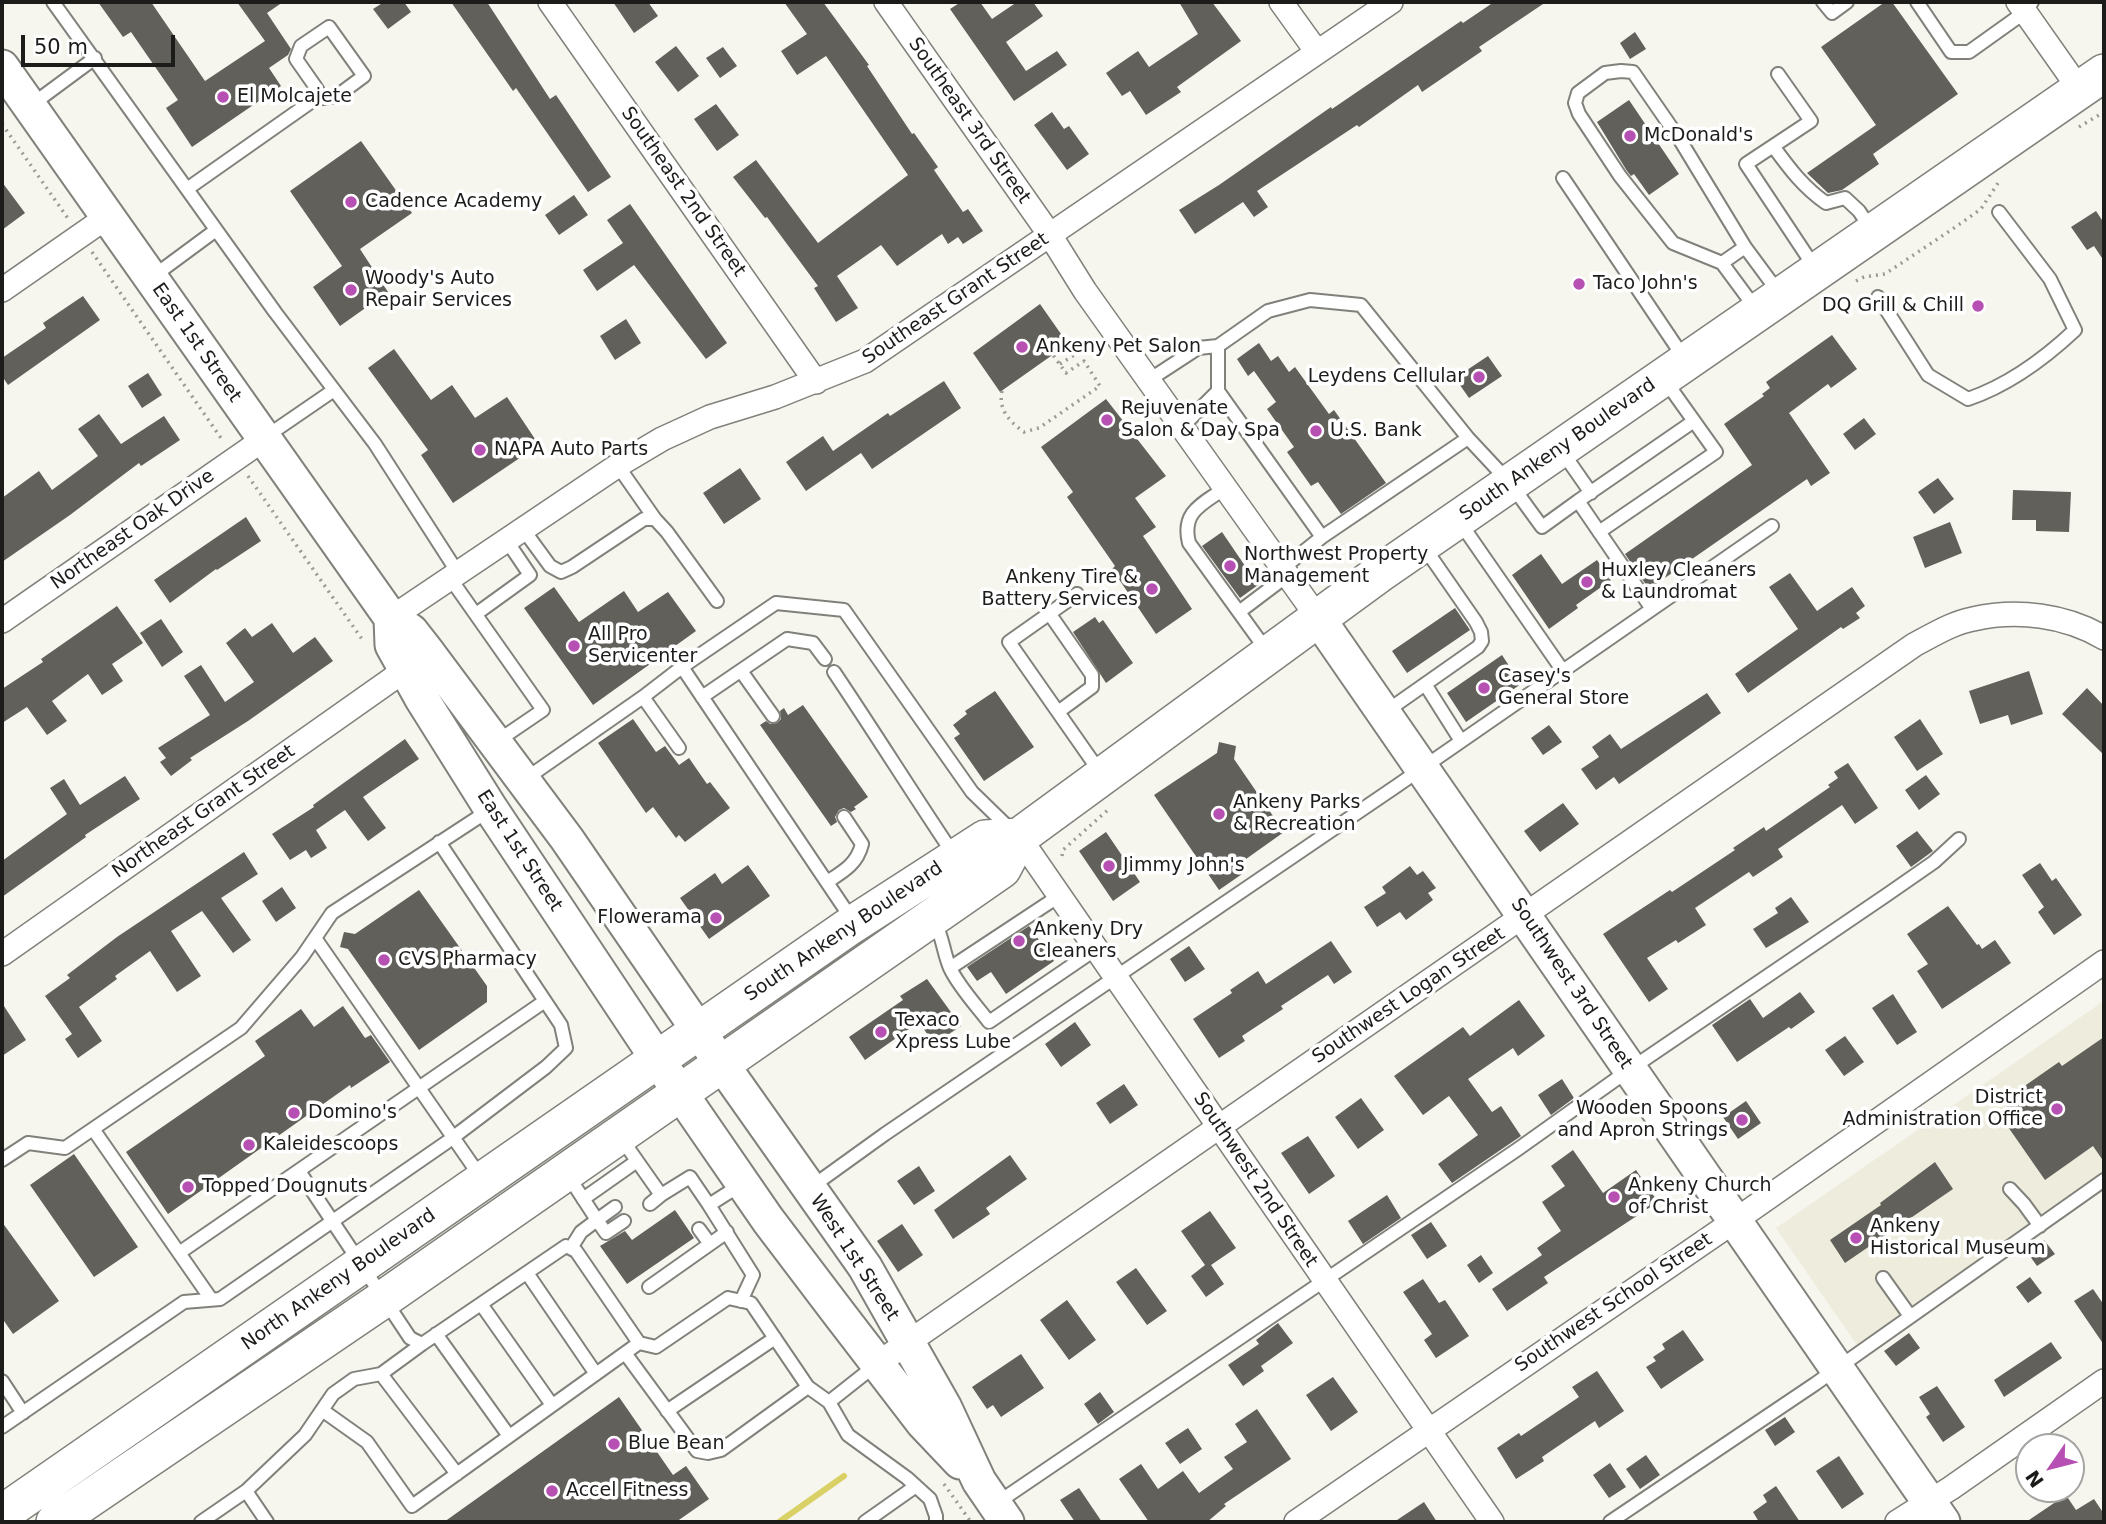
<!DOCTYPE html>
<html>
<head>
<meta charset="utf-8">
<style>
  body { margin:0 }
  #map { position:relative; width:2106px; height:1524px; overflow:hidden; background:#f6f5ee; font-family:"DejaVu Sans",sans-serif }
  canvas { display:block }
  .frame { position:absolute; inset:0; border:4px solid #1c1c1a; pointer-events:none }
  .north { position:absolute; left:2015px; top:1433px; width:70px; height:70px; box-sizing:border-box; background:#fff; border:2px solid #a4a4a3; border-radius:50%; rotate:235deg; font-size:19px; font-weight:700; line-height:28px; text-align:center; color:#1c1c1a }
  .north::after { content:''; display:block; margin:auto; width:24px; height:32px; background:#b750b3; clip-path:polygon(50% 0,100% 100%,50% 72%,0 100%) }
  .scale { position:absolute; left:21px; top:35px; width:154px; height:32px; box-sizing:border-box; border:4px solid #1c1c1a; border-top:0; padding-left:9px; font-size:21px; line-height:24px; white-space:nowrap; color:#1c1c1a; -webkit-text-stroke:5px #fff; paint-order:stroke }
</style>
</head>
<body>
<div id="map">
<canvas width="2106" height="1524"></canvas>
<div class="frame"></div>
<div class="north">N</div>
<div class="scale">50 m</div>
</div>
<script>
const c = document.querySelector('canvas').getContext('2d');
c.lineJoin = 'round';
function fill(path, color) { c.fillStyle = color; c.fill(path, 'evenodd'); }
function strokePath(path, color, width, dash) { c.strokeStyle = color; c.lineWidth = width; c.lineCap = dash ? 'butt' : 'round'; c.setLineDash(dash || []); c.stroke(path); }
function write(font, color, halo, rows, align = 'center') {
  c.font = font + ' "DejaVu Sans",sans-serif'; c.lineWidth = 7; c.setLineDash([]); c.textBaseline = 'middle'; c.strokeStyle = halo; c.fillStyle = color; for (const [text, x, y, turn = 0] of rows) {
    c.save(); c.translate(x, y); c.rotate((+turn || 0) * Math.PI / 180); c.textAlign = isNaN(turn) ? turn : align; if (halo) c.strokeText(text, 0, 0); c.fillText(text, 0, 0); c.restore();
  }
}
const built = new Path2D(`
  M2104 1001V1174L1857 1345 1776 1228Z`);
const stream = new Path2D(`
  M779 1522 844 1476`);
const building = new Path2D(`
  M98 2H151L205 81 265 41 237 2H283L267 13 291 49 288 55 269 68 281 86 192 147 166 108 178 100 131 32 123 37Z
  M384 2H404L411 12 388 29 373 9Z
  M451 2H487L550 99 556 95 611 177 588 192 516 88 513 91Z
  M613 2H648L658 16 634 33Z
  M784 2H823L869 65 867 66 912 134 914 133 938 167 934 170 963 212 968 209 983 231 963 244 958 237 948 244 942 234 897 266 881 245 837 276 858 308 836 322 814 288 818 286 767 217 765 218 733 177 756 160 818 243 908 175 826 56 797 75 781 51 807 34Z
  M961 2H980L992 19 1017 2H1033L1043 16 1006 42 1026 71 1057 51 1067 65 1014 101 950 9Z
  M1179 2H1212L1241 41 1177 87 1181 92 1146 115 1130 91 1122 96 1106 73 1138 51 1149 67 1198 34Z
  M1494 2H1546L1479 47 1482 51 1422 92 1418 85 1359 127 1357 125 1257 191 1268 207 1254 217 1243 202 1195 234 1179 210 1219 185 1331 107 1332 109 1461 21 1463 23Z
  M1885 2H1892L1958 94 1873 154 1879 164 1842 190 1828 193 1807 173 1876 125 1821 47Z
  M1635 32 1646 49 1630 59 1620 43Z
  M676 46 699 76 678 92 655 62Z
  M723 47 737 66 720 78 706 58Z
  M1629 100 1679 174 1649 195 1634 174 1631 176 1627 171 1597 122Z
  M716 104 739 135 717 151 694 119Z
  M1052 112 1064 129 1069 126 1089 154 1067 170 1034 125Z
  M361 141 412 213 360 249 388 292 340 326 313 287 342 266 290 191Z
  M2 182 25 213 2 230Z
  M574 195 588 215 559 235 545 215Z
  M630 204 727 343 706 359 634 265 597 291 583 270 623 243 607 220Z
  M2096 211 2104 223V261L2094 246 2087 250 2071 227Z
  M83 296 100 320 8 385 2 376V358L46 328 43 323Z
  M1040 304 1068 344 1000 392 973 353Z
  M626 319 641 343 615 360 600 336Z
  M1832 335 1857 369 1831 388 1828 384 1789 413 1830 473 1811 486 1807 479 1649 589 1625 554 1752 465 1724 424 1764 396 1762 394 1770 388 1766 382Z
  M1259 343 1271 361 1278 356 1289 372 1295 367 1329 414 1334 410 1386 483 1341 514 1318 482 1311 486 1287 452 1294 447 1267 409 1276 402 1254 371 1248 376 1237 359Z
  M394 349 431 400 452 385 475 418 507 397 539 445 453 503 421 455 428 450 368 368Z
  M1488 356 1502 376 1469 398 1455 378Z
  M148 373 162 395 142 408 128 386Z
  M944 381 961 408 872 469 861 453 806 491 786 462 823 436 833 451 888 413 890 416Z
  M1106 399 1166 476 1135 498 1156 527 1143 536 1192 609 1156 634 1112 569 1115 566 1067 497 1073 492 1041 447Z
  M99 414 121 444 164 416 180 440 141 466 139 463 70 515 2 562V498L39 471 52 490 98 456 78 429Z
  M1864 418 1876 434 1855 450 1843 434Z
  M740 468 761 499 724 524 703 493Z
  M1938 478 1954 499 1934 514 1918 492Z
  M2013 490 2071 492 2069 532 2036 531V520H2012Z
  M246 517 261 541 217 570 216 569 170 603 154 580Z
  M1950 522 1962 553 1925 568 1913 537Z
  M1222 532 1258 585 1240 598 1202 546Z
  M1541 554 1562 584 1597 560 1611 580 1576 605 1578 608 1549 629 1512 575Z
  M1790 573 1817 611 1852 587 1865 606 1856 613 1860 618 1843 629 1841 627 1748 693 1735 674 1798 629 1769 587Z
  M554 587 579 622 624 591 638 612 668 592 696 631 593 705 524 608Z
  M117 606 143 643 112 664 123 681 102 695 88 674 52 701 67 721 47 735 27 707 2 723V689L43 662 41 659Z
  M1455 608 1470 630 1407 673 1392 651Z
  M1095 617 1099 623 1103 620 1133 663 1106 683 1073 632Z
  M161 619 183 652 162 667 140 633Z
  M272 623 293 653 315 637 333 661 248 721 190 758 192 760 171 776 160 762 166 758 158 748 210 715 184 676 201 665 225 702 254 682 226 643 245 628 252 637Z
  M1502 655 1521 684 1466 722 1447 693Z
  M2029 671 2043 714 2011 725 2008 715 1980 724 1969 691Z
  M2087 688 2104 706V755L2062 714Z
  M995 691 1034 747 984 781 954 738 960 734 953 725 967 714 965 711Z
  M1707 693 1721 713 1619 784 1614 777 1596 790 1581 769 1599 757 1592 747 1610 734 1621 749Z
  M803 705 868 797 854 807 856 809 851 812 844 808 839 810 835 817 837 822 831 826 760 725 766 721 770 724 777 723 781 719 780 711 784 708 788 715Z
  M633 719 656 752 665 746 679 765 689 758 707 784 710 782 730 808 685 842 679 835 676 838 653 807 646 813 598 743Z
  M1920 719 1943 754 1917 771 1894 737Z
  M1549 725 1562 742 1543 755 1531 738Z
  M405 739 419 759 363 797 386 828 368 841 345 810 316 830 327 848 311 858 306 850 290 860 272 834 314 807 313 805Z
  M1219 742 1236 746 1234 759 1284 832 1239 864 1245 872 1219 890 1154 795 1217 753Z
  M1848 763 1878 808 1855 824 1842 805 1778 849 1783 857 1753 877 1749 872 1695 908 1706 925 1678 943 1676 940 1647 958 1668 989 1649 1002 1603 934 1670 890 1672 892 1735 850 1733 848 1764 827 1766 831 1830 787 1828 785 1838 778 1834 772Z
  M1926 775 1940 794 1919 810 1905 790Z
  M125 776 140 799 85 835 86 837 2 897V861L67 814 50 788 64 779 80 805Z
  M1563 803 1579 824 1540 852 1524 831Z
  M1917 831 1933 851 1911 867 1896 846Z
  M1106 832 1140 882 1113 901 1079 851Z
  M244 852 258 874 221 898 251 940 233 953 202 911 171 931 201 976 177 992 150 951 115 976 117 979 79 1007 102 1041 78 1058 65 1039 72 1034 45 996 70 978 67 975 117 937Z
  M2040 863 2052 881 2056 878 2082 915 2054 935 2038 912 2044 907 2022 875Z
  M748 865 770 896 709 939 680 898 715 873 722 884Z
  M1410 866 1417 875 1423 871 1436 888 1428 893 1433 900 1406 920 1400 912 1377 927 1364 907 1386 893 1382 887Z
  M282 887 296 908 276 922 262 901Z
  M419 890 487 986V1002L419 1050 348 949 340 947 344 932 355 934Z
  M1791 897 1809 922 1766 948 1753 929 1778 913 1775 908Z
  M1948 906 1977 945 1979 944 1982 949 1995 940 2011 963 1942 1009 1917 971 1928 964 1907 934Z
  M1029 926 1054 961 1006 994 991 972 977 981 967 967Z
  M1331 941 1352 972 1334 984 1328 975 1281 1006 1283 1009 1242 1036 1245 1041 1219 1058 1193 1019 1232 993 1230 990 1258 971 1266 984Z
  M1189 946 1205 969 1185 982 1170 959Z
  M927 979 961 1026 934 1044 919 1022 865 1060 849 1037 903 1000 900 996Z
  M1800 992 1815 1012 1791 1029 1789 1027 1737 1062 1712 1025 1750 999 1763 1018Z
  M1893 994 1917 1032 1897 1045 1872 1008Z
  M1519 1000 1545 1036 1518 1056 1513 1048 1468 1079 1492 1112 1501 1106 1521 1136 1452 1183 1438 1164 1478 1135 1449 1096 1423 1115 1394 1076 1463 1027 1470 1036Z
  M2 1003 26 1040 2 1056Z
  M343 1006 365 1038 371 1035 390 1062 351 1088 350 1085 168 1214 126 1152 265 1056 255 1041 301 1009 314 1027Z
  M1075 1022 1091 1045 1061 1067 1045 1044Z
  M1845 1036 1864 1062 1844 1076 1825 1050Z
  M2104 1037V1162L2093 1146 2045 1180 2006 1124 2015 1118 2003 1101 2059 1062 2062 1066Z
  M1562 1079 1574 1098 1551 1115 1538 1095Z
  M1124 1084 1138 1105 1110 1124 1096 1103Z
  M1361 1098 1384 1130 1358 1149 1335 1117Z
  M1746 1101 1761 1123 1738 1139 1723 1117Z
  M1308 1136 1335 1176 1309 1194 1281 1153Z
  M1573 1150 1603 1193 1636 1170 1658 1202 1544 1277 1548 1283 1507 1311 1492 1289 1542 1255 1537 1248 1561 1231 1542 1202 1565 1186 1551 1166Z
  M74 1154 138 1247 94 1277 30 1185Z
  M1010 1155 1027 1179 986 1208 990 1214 953 1239 934 1210Z
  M1935 1162 1953 1189 1845 1263 1830 1240 1881 1205 1880 1203Z
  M919 1166 935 1191 914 1205 897 1181Z
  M1387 1195 1401 1218 1363 1244 1348 1221Z
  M675 1210 694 1238 627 1284 600 1246 625 1231 632 1240Z
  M1210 1211 1236 1248 1211 1265 1224 1284 1206 1297 1191 1276 1205 1265 1181 1231Z
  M2 1222 59 1301 13 1334 2 1318Z
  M1431 1222 1447 1246 1427 1259 1411 1235Z
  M902 1224 923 1255 898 1272 877 1241Z
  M2044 1240 2055 1254 2037 1266 2027 1252Z
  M1481 1255 1493 1273 1479 1283 1467 1265Z
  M1136 1268 1167 1311 1147 1325 1116 1282Z
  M2030 1277 2042 1293 2028 1303 2016 1287Z
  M1423 1279 1439 1303 1445 1300 1469 1336 1436 1358 1424 1340 1432 1334 1403 1292Z
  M2093 1289 2104 1305V1345L2074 1301Z
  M1067 1300 1096 1340 1069 1360 1040 1320Z
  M1278 1323 1293 1343 1261 1366 1264 1371 1243 1386 1228 1365 1259 1344 1256 1340Z
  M1683 1330 1704 1360 1661 1389 1646 1367 1656 1361 1653 1357 1665 1349 1662 1344Z
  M1909 1333 1920 1348 1896 1366 1884 1351Z
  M2051 1342 2062 1358 2004 1397 1994 1380Z
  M1021 1354 1044 1388 1001 1417 993 1405 987 1409 972 1387Z
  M1597 1371 1624 1411 1599 1428 1595 1421 1542 1457 1544 1461 1516 1479 1497 1448 1519 1433 1521 1436 1579 1397 1572 1387Z
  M1333 1377 1358 1412 1331 1431 1306 1395Z
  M1937 1386 1965 1427 1943 1442 1926 1417 1930 1414 1919 1397Z
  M1100 1392 1114 1412 1098 1424 1084 1404Z
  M619 1397 673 1475 686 1466 709 1499 676 1522H444Z
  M1257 1409 1291 1459 1224 1504 1226 1506 1207 1522H1149L1119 1479 1141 1464 1158 1489 1183 1471 1199 1493 1233 1469 1224 1457 1247 1442 1235 1424Z
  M1785 1417 1795 1432 1775 1446 1765 1430Z
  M1188 1428 1202 1449 1180 1464 1165 1443Z
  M1646 1455 1660 1475 1640 1489 1626 1469Z
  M1839 1456 1864 1494 1842 1509 1816 1471Z
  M1610 1463 1626 1487 1609 1498 1593 1475Z
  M1776 1486 1800 1522H1759L1753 1512 1767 1502 1763 1495Z
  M1079 1488 1102 1522H1075L1060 1500Z
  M2066 1495 2076 1510 2094 1499 2104 1514V1522H2026Z
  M1424 1502 1437 1522H1394Z`);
const path = new Path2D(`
  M2 124 69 220
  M2079 127 2104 112
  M92 252 223 441
  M1856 281 1864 277 1885 274 1957 226 1981 209 1998 183
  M1060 364 1084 349
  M1002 391C998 410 1010 422 1024 432L1039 428 1100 386 1084 361 1066 373 1053 355
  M248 476 364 642
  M1062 856 1063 850 1110 808
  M944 1484 971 1522`);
const lane = new Path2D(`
  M53 2 275 312 375 444 458 573
  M1823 2 1832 13 1847 2
  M1917 2 1951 52H1969L2025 12 2032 2
  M1778 74 1811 121 1746 164 1815 268
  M30 106 95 58
  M1773 146C1789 168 1803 187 1826 203L1845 198 1859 211 1871 229
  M1563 178 1684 358
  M187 189 315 99 337 96 364 76 329 27 301 46 296 59 317 89 315 99
  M1722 263 1745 247
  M151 278 216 230
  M1878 297 1928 375 1968 399C2009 385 2043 360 2075 330L2050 279 1999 212
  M1756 309 1722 263 1673 243 1620 176 1579 114 1575 103 1578 93 1605 73 1621 71 1633 72 1680 140 1745 247 1779 293
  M1149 380 1198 348 1218 346 1268 311 1310 300 1361 305 1468 438 1510 483 1542 527 1578 501 1652 609
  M1218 391 1322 537
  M1182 427 1218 391V346
  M264 438 334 390
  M1561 450 1591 493
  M618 466 655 519
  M1225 488C1203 504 1181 511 1189 543L1267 651
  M1578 501 1694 421
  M1459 521 1563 671
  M523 529 550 566 561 572 572 567 644 519H655L667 532 717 601
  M1599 532 1716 452 1664 379
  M1283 568 1322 537 1468 438
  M450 578 543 710 496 742
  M1077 594 1009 642 1102 775
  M1239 612 1288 575
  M1049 613 1092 675V687L1058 712
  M476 614 530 575 507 541
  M741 671 773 716
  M834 672C875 733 913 794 954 855
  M1425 684 1461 741
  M643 697 682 667
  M702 697 787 639 813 643 825 659
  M1384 713 1478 647 1482 641 1481 632 1476 622 1424 547
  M524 780 643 697 679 748
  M827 882C844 871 857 864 862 844L844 817
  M853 921 682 667 776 603 844 610 972 792 1011 830
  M934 921C943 936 943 952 950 968 959 987 976 1005 989 1022L1096 949
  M315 938 482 1179
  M950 968 1059 896
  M93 1129 211 1299
  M621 1138 661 1195 650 1204
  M2 1160 28 1143 65 1148 241 1028 302 957 332 913 491 809
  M299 1171 410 1338 422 1344 566 1246 576 1251 639 1343 656 1347 728 1298 751 1303 808 1387 829 1402 848 1435 907 1478 930 1499 936 1516V1522
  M567 1174 597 1220 581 1232 571 1248
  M810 1188 885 1134 1398 785 1772 526
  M2010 1189 2024 1204 2040 1226
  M661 1195 690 1177 709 1205
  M583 1199 637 1161
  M615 1207 597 1220 606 1233 624 1221
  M699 1229 710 1244
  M179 1253 545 1001
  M527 1273 596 1374
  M1883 1278 1910 1316
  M649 1287 727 1232
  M741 1301 753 1275 709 1205 742 1184
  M481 1304 552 1405
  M436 1334 509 1436
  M625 1353 697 1451 708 1453 721 1450 808 1387
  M381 1374 457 1474
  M2 1381 23 1413
  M829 1402 877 1364
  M322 1410 367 1442 412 1506 639 1343
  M667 1411 775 1338
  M2 1427 184 1302 220 1299 447 1142 546 1067 566 1048 561 1025 439 842
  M246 1491 267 1522
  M997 1503 1518 1149 1629 1070 1888 894 1934 862 1959 839
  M201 1522 246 1491 305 1435 333 1394 354 1379 381 1374 422 1344
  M865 1522 916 1486
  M1610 1522 1815 1384 2104 1180`);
const street = new Path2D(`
  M550 2 816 382
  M886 2 1050 235 1085 291 1318 618
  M1281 2 1317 52
  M2018 2 2080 90
  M2 290 107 217
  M391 618 620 464 662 439 710 417 775 397 865 361 1391 2
  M2 621 264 439
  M1019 837 1492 1522
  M2 954 405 670
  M877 1364 1914 645C1933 635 1952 623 1973 619 2017 609 2066 615 2104 638
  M1296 1522 1736 1220 2104 962
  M1897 1522 1951 1488 2104 1381`);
const secondary = new Path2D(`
  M2 67 391 618 411 631 429 654 567 839 709 1046 865 1267 945 1408 979 1481 1007 1522
  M391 618 392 645 422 699 491 809 668 1075 768 1220 837 1311 923 1423 960 1462
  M1318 618 1943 1522`);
const primary = new Path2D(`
  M2 1514 847 928 985 839 1019 837
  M55 1522 385 1298 1002 869 1019 837 1380 573 2104 73`);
const markers = [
  [223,97,7,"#b750b3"],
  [1630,136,7,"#b750b3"],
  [351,202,7,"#b750b3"],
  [1579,284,7,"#b750b3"],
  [351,290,7,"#b750b3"],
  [1978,306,7,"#b750b3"],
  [1022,347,7,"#b750b3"],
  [1479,377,7,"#b750b3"],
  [1107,420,7,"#b750b3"],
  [1316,431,7,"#b750b3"],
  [480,450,7,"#b750b3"],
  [1230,566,7,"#b750b3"],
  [1587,582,7,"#b750b3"],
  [1152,589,7,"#b750b3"],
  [574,646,7,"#b750b3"],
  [1484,688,7,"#b750b3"],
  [1219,814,7,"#b750b3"],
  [1109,866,7,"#b750b3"],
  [716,918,7,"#b750b3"],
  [1019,941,7,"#b750b3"],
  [384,960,7,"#b750b3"],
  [881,1032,7,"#b750b3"],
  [2057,1109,7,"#b750b3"],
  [294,1113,7,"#b750b3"],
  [1742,1120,7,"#b750b3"],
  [249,1145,7,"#b750b3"],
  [188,1187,7,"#b750b3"],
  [1614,1197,7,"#b750b3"],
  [1856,1238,7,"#b750b3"],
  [614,1444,7,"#b750b3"],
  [552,1491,7,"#b750b3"]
];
const poiNames = [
  ["El Molcajete",237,97],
  ["McDonald's",1644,136],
  ["Cadence Academy",365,202],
  ["Woody's Auto",365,279],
  ["Repair Services",365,301],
  ["Taco John's",1593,284],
  ["DQ Grill & Chill",1964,306,"right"],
  ["Ankeny Pet Salon",1036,347],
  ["Leydens Cellular",1465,377,"right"],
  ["Rejuvenate",1121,409],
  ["Salon & Day Spa",1121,431],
  ["U.S. Bank",1330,431],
  ["NAPA Auto Parts",494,450],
  ["Northwest Property",1244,555],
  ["Management",1244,577],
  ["Huxley Cleaners",1601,571],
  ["& Laundromat",1601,593],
  ["Ankeny Tire &",1138,578,"right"],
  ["Battery Services",1138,600,"right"],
  ["All Pro",588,635],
  ["Servicenter",588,657],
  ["Casey's",1498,677],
  ["General Store",1498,699],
  ["Ankeny Parks",1233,803],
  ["& Recreation",1233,825],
  ["Jimmy John's",1123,866],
  ["Flowerama",702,918,"right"],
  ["Ankeny Dry",1033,930],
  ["Cleaners",1033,952],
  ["CVS Pharmacy",398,960],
  ["Texaco",895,1021],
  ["Xpress Lube",895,1043],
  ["District",2043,1098,"right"],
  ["Administration Office",2043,1120,"right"],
  ["Wooden Spoons",1728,1109,"right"],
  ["and Apron Strings",1728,1131,"right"],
  ["Domino's",308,1113],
  ["Kaleidescoops",263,1145],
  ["Ankeny Church",1628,1186],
  ["of Christ",1628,1208],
  ["Topped Dougnuts",202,1187],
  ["Ankeny",1870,1227],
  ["Historical Museum",1870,1249],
  ["Blue Bean",628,1444],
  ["Accel Fitness",566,1491]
];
const streetNames = [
  ["Southeast 3rd Street",969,121,55],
  ["Southeast 2nd Street",683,192,55],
  ["Southeast Grant Street",956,299,-34],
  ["East 1st Street",196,343,55],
  ["South Ankeny Boulevard",1558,450,-35],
  ["Northeast Oak Drive",133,530,-35],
  ["Northeast Grant Street",204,812,-35],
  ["East 1st Street",519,851,57],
  ["South Ankeny Boulevard",844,932,-34],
  ["Southwest 3rd Street",1571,984,56],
  ["Southwest Logan Street",1409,996,-34],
  ["Southwest 2nd Street",1255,1180,56],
  ["West 1st Street",854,1258,57],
  ["North Ankeny Boulevard",339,1280,-35],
  ["Southwest School Street",1614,1303,-34]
];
fill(built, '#edecdd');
strokePath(stream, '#dad166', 6);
fill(building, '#61605a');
strokePath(lane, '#81817b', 16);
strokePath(street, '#81817b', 26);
strokePath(secondary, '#81817b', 37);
strokePath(primary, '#81817b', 40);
strokePath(path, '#9b9a95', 3.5, [2, 5]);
strokePath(lane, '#fff', 12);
strokePath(street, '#fff', 23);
strokePath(secondary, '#fff', 33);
strokePath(primary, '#fff', 37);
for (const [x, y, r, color] of markers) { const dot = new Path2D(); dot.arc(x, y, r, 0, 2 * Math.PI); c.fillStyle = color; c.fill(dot); strokePath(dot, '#fff', 2.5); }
write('19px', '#1c1c1a', '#fff', poiNames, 'left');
write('19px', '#1c1c1a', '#fff', streetNames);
</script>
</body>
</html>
